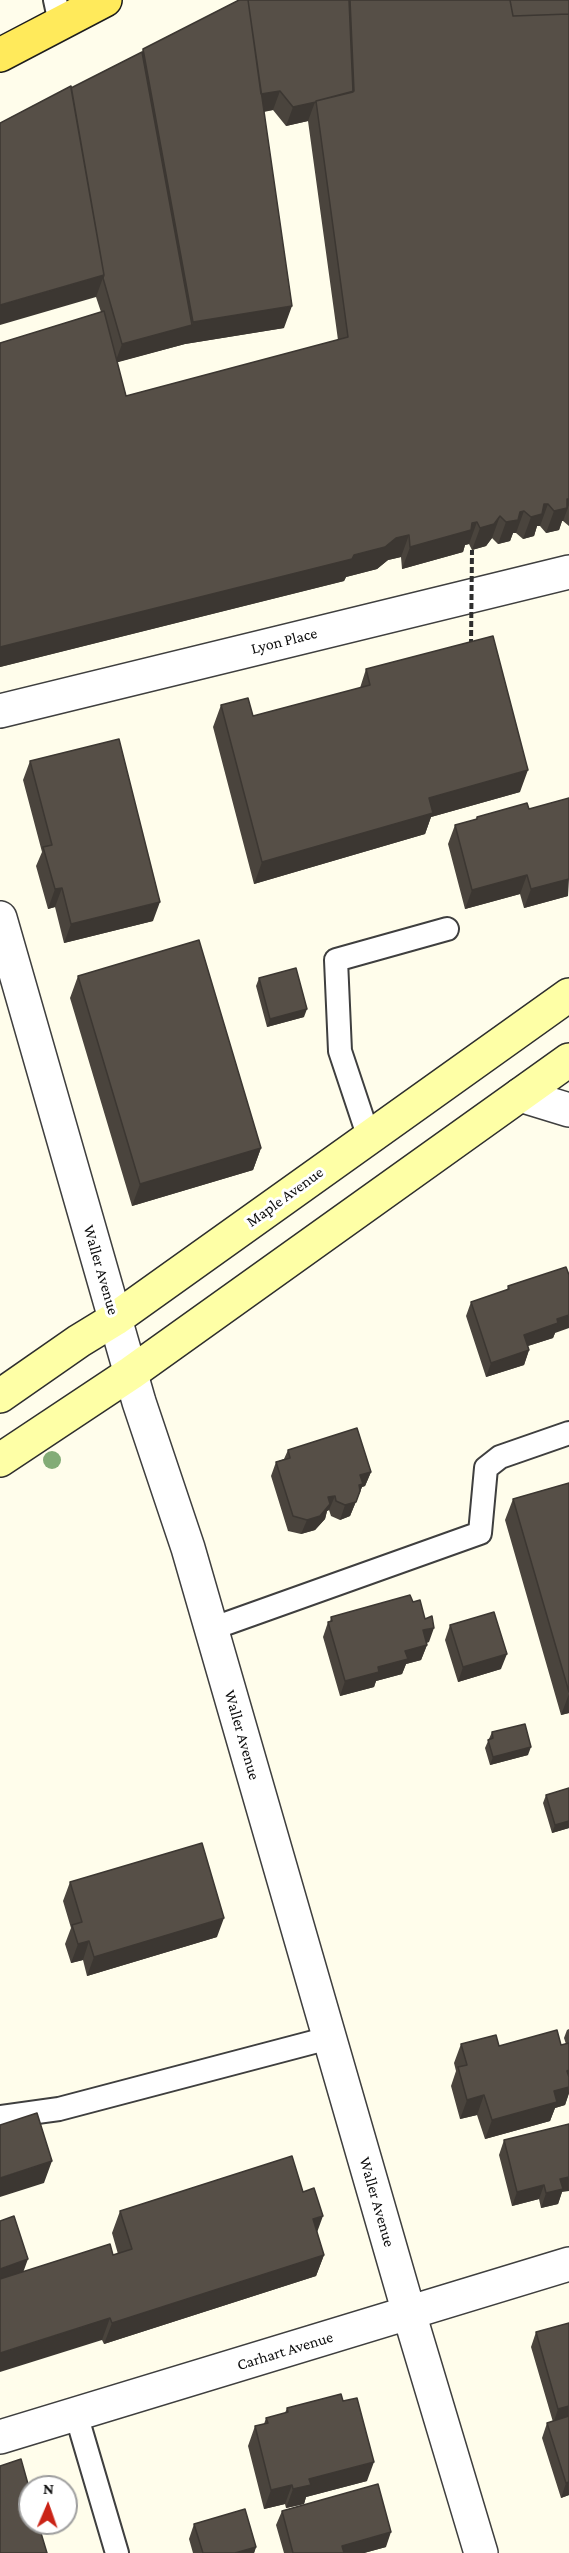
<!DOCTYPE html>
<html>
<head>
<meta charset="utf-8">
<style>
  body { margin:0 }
  #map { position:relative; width:569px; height:2553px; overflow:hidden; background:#fffdeb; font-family:"Crimson Pro",serif }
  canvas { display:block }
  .north { position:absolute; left:18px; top:2475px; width:60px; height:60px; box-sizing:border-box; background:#fff; border:2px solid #9e9e9e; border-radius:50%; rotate:2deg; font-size:16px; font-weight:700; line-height:24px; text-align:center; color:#0c0c0c }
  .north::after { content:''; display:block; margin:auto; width:21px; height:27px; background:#ca2316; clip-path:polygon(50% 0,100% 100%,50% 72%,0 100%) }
</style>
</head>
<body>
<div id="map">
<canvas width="569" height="2553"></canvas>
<div class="north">N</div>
</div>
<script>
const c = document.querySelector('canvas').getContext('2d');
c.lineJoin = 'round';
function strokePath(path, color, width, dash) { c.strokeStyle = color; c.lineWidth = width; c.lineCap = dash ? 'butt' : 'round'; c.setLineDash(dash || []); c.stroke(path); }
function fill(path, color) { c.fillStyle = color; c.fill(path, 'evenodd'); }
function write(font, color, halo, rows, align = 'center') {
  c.font = font + ' "Crimson Pro",serif'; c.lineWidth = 6; c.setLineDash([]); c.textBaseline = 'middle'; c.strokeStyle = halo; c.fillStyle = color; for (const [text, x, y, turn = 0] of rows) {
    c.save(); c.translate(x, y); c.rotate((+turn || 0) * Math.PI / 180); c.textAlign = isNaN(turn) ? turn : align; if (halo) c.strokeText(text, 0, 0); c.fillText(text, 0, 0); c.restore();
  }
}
const service = new Path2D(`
  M55 0 60 23
  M369 1138 340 1051 336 960 447 929
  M211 1629 480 1533 486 1468 500 1457 569 1433
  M0 2117 59 2109 329 2038
  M76 2414 117 2553`);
const tertiary = new Path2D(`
  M0 711 569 572
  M0 918 139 1402 188 1548 409 2313 481 2553
  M520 1095 569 1110
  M0 2437 569 2264`);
const secondary = new Path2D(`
  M0 1396 79 1341 115 1319 569 995
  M0 1460 131 1373 569 1060`);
const primary = new Path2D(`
  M0 55 105 0`);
const pathBridge = new Path2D(`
  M471 645 472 550`);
const trees = [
  [52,1460]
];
const wall = new Path2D(`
  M239 0H569V526L563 521H562L559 530 546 533 540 526H537L534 536 523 539 516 533H513L510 541 498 544 492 538 486 546 472 550 469 544 465 545 463 552 402 569 401 557 388 560 377 569 346 577 344 581 0 667V343L101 312 96 297 71 88 142 52 143 49ZM273 110 286 126 308 121 338 340 126 396 117 362 185 344 284 328 264 112Z
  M366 669 520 792 431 817 425 834 254 884 213 727 221 705 253 716 360 688Z
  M30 761 153 921 64 943 55 907 48 909 36 866 42 852 23 780Z
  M529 809 568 896 524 908 520 894 465 909 448 844 455 825 476 820 477 817Z
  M78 976 261 1148 253 1170 132 1206 70 998Z
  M259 978 304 1017 267 1027 256 986Z
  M508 1286 555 1333 553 1338 528 1346 529 1350 524 1365 486 1377 466 1316 471 1302 507 1290Z
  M288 1450 371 1472 365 1486 362 1487 350 1516 340 1520 331 1516 329 1510 327 1511 325 1519 315 1530 301 1534 288 1531 271 1476 276 1462 284 1459Z
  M569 1483V1713L561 1715 505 1520 513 1499Z
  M331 1617 429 1642 426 1643 427 1645 421 1660 406 1664 402 1674 376 1681 374 1687 340 1696 323 1637 328 1622H330Z
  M450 1625 501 1669 458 1682 445 1640Z
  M492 1732 528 1755 490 1765 485 1748Z
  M569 1788V1828L552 1833 543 1803 546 1795Z
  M70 1882 217 1937 87 1976 83 1960 71 1963 65 1944 71 1928 63 1901Z
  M569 2029V2093L565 2105 555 2108 550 2121 485 2139 477 2115 460 2119 451 2086 456 2071 454 2063 461 2044 499 2046 561 2045 566 2044 564 2038 567 2030Z
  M504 2140 562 2192 558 2204 541 2208 539 2199 512 2206 499 2155Z
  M120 2211 317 2232 324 2255 316 2276 104 2344 102 2340 24 2271 118 2254 112 2233Z
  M569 2323V2495L561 2498 542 2438 547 2423 553 2422 531 2347 536 2332Z
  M287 2408 367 2481 306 2497 304 2504 286 2508 285 2504 264 2509 248 2446 255 2426 264 2424 266 2418 285 2413Z
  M282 2511 386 2547 364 2553H284L276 2525Z
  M194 2524 256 2547 254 2553H193L189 2539Z`);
const shadedWall = new Path2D(`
  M280 91 273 110 253 113 260 94Z
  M315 102 308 121 286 126 293 107Z
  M104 275 96 297 0 325V305Z
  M292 306 284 328 185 344 115 363 122 344 192 325 193 322Z
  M567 499H569V505L563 521H562L559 530 546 533 554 511Z
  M544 504H548L540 526H537L534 536 523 539 531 517Z
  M524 511 516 533H513L510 541 498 544 506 522 520 512Z
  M500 516 492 538 486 546 472 550 480 528Z
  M477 522 469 544 465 545 463 552 402 569 410 547Z
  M409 535 401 557 388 560 377 569 346 577 344 581 0 667V647L354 555 396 538Z
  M528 770 520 792 431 817 425 834 254 884 262 862 429 798Z
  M527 875 520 894 465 909 472 890Z
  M569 879 568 896 524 908 531 889Z
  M62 888 55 907 48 909 55 889Z
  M160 902 153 921 64 943 71 924Z
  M307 1009 304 1017 267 1027 270 1019Z
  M261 1148 253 1170 132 1206 140 1184Z
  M569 1315V1328L555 1333 553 1338 518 1349 524 1335 557 1319Z
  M529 1350 524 1365 486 1377 491 1363Z
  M371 1472 365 1486 362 1487 350 1516 340 1520 345 1505 360 1475Z
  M335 1496 329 1510 327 1511 325 1519 315 1530 301 1534 307 1520 328 1497Z
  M434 1628 429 1642 417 1645 423 1630Z
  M427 1645 421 1660 406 1664 402 1674 376 1681 374 1687 340 1696 345 1681 378 1667 405 1651Z
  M507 1654 501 1669 458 1682 463 1667Z
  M569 1694V1713L561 1715Z
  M531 1747 528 1755 490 1765 493 1757Z
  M569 1821V1828L552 1833 555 1825Z
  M224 1918 217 1937 87 1976 94 1957Z
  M89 1941 83 1960 71 1963 78 1944Z
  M569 2070V2093L565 2105 555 2108 550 2121 485 2139 492 2120 554 2091 567 2071Z
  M484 2095 477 2115 460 2119 467 2100Z
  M52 2161 44 2183 0 2197V2178Z
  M569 2177V2191L562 2192 558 2204 541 2208 546 2193 560 2179Z
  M544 2185 539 2199 512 2206 517 2192Z
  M323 2216 315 2238 313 2219Z
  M324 2255 316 2276 104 2344 112 2323Z
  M28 2259 20 2281 0 2288V2269Z
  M110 2318 102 2340 0 2372V2353Z
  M569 2406V2419L553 2424 558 2409Z
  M374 2462 367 2481 306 2497 304 2504 286 2508 293 2489 309 2479Z
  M569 2482V2495L561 2498 566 2483Z
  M292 2485 285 2504 264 2509 271 2490Z
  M391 2532 386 2547 364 2553H340L342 2546Z
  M256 2547 254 2553H235Z`);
const building = new Path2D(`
  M239 0H248L292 306 193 322 143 49Z
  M248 0H349L353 92 316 101V102L293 107 280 91 261 94Z
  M350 0H510L513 16 569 14V499H567V508L554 511 548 504H544L542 514 531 517 524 511 520 512 518 520 506 522 500 516 494 524 480 528 477 522 472 523 471 530 410 547 409 535 396 538 385 547 354 555 352 559 0 647V343L104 311 126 396 348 337 316 101 354 91Z
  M510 0H569V14L513 16Z
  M142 52 192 325 122 344 103 278 104 275 71 88Z
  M71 86 104 275 0 305V123Z
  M493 636 528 770 429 798 433 813 262 862 221 705 248 698 253 716 370 685 366 669Z
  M119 739 160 902 71 924 62 888 55 889 43 847 52 845 30 761Z
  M569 798V879L531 889 527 875 472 890 455 825 477 819V817L527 803 529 809Z
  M199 940 261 1148 140 1184 78 976Z
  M296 968 307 1009 270 1019 259 978Z
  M566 1267 569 1275V1315L557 1319 558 1323 524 1335 529 1350 491 1363 471 1302 509 1289 508 1286Z
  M357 1428 371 1472 360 1475 363 1484 359 1485 360 1491 356 1502 345 1505 336 1501 335 1496 328 1497 330 1504 320 1516 307 1520 293 1516 276 1462 290 1458 288 1450Z
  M569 1483V1692L513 1499Z
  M410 1595 413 1602 420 1600 425 1619 432 1616 434 1628 423 1630 427 1645 405 1651 408 1659 378 1667 379 1672 345 1681 328 1622 332 1621 331 1617Z
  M494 1612 507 1654 463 1667 450 1625Z
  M525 1724 531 1747 493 1757 488 1740 493 1738 492 1732Z
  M569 1788V1821L555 1825 546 1795Z
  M202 1843 224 1918 94 1957 89 1941 78 1944 72 1925 82 1922 70 1882Z
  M557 2030 561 2045 569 2043V2070L567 2071 569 2077V2087L554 2091 557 2102 492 2120 484 2095 467 2100 458 2067 467 2065 461 2044 496 2035 499 2046Z
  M37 2113 52 2161 0 2178V2125Z
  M569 2124V2177L560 2179 563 2189 546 2193 544 2185 517 2192 504 2140Z
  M292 2156 303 2192 314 2188 323 2216 313 2219 324 2255 112 2323 110 2318 0 2353V2279L110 2244 113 2255 132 2249 120 2211Z
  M14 2216 28 2259 0 2269V2221Z
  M569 2323V2406L558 2409 536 2332Z
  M341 2394 343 2401 357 2398 374 2462 309 2479 311 2485 293 2489 292 2485 271 2490 255 2426 268 2423 266 2418 288 2412 287 2408Z
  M569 2416V2482L566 2483 547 2423Z
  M21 2459 28 2484 36 2482 37 2487H30V2523H38L47 2553H0V2466Z
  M378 2484 391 2532 342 2546 344 2553H293L282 2511Z
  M245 2509 256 2547 235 2553H203L194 2524Z`);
const streetNames = [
  ["Lyon Place",284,641,-14],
  ["Maple Avenue",285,1197,-36],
  ["Waller Avenue",101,1270,74],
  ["Waller Avenue",242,1735,74],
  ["Waller Avenue",377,2202,74],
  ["Carhart Avenue",285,2351,-17]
];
strokePath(service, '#3f3f3f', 26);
strokePath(tertiary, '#3f3f3f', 36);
strokePath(secondary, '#2e2e2e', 36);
strokePath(primary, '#1d1d1d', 36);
strokePath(service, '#fff', 22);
strokePath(tertiary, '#fff', 33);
strokePath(secondary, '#feffa6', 33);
strokePath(primary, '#ffea5b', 33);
strokePath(pathBridge, '#2e2e2e', 4, [6, 3]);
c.fillStyle = '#83ac76';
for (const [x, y] of trees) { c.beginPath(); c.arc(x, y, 9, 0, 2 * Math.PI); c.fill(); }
fill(wall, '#4a443d');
fill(shadedWall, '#3c3732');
fill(building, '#564f47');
strokePath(building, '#3c3732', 1.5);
write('16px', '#0c0c0c', '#fff', streetNames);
</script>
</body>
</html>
